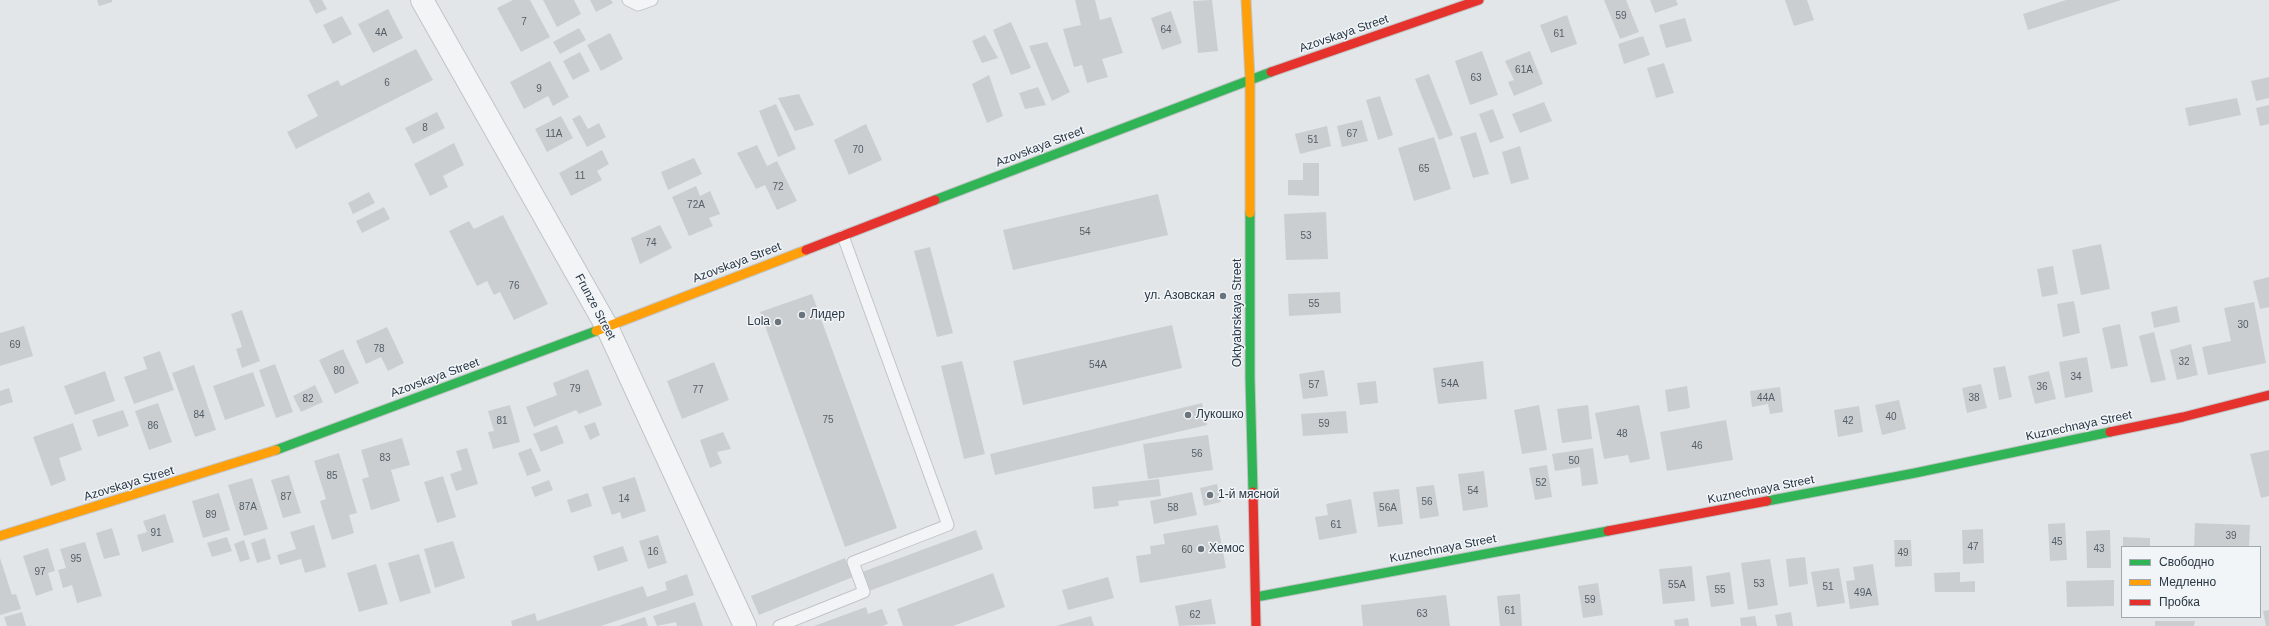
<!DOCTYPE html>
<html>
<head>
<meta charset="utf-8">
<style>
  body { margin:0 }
  #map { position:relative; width:2269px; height:626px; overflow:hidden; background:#e3e6e8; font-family:Arial,sans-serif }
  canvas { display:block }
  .legend { position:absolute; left:2121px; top:546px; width:140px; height:72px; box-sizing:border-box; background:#f1f5f8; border:1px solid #a1a9b0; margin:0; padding:5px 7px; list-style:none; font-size:12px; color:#293643 }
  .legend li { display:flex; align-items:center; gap:8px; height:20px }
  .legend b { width:20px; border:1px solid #a1a9b0 }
</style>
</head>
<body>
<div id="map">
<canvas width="2269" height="626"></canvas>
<ul class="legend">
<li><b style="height:5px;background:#30b455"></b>Свободно</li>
<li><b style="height:5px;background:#ff9f0a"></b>Медленно</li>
<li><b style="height:5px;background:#e5322d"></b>Пробка</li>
</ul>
</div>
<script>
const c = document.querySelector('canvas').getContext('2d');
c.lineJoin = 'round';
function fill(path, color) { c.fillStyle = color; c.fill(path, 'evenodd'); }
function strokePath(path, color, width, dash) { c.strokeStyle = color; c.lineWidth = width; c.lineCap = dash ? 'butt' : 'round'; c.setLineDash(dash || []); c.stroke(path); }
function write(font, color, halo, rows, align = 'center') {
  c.font = font + ' Arial,sans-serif'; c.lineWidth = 3; c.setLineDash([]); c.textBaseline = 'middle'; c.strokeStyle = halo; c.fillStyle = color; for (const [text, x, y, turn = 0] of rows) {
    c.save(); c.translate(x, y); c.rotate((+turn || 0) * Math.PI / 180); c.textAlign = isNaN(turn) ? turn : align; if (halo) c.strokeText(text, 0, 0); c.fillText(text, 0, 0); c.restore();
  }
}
const building = new Path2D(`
  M97 0H112V2L99 6Z
  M309 0H322L327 9 316 14Z
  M513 0H530L550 37 521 52 497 8Z
  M543 0H574L581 14 557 27Z
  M590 0H611L613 3 596 12Z
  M1075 0H1095L1100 20 1111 17 1123 53 1102 59 1108 77 1087 83 1082 65 1074 67 1063 29 1081 25Z
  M1212 0 1218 51 1198 53 1193 1Z
  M1604 0H1626L1639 32 1620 39Z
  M1650 0H1676L1678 5 1655 13Z
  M1785 0H1807L1814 20 1794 26Z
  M2066 0H2121L2028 30 2023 14Z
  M388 9 403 38 373 53 358 24Z
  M1171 11 1182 43 1162 50 1151 18Z
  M1567 15 1577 44 1551 53 1540 25Z
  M342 16 352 34 333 44 323 25Z
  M1685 18 1692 41 1666 48 1659 25Z
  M1011 22 1031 68 1011 75 993 30Z
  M579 28 586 40 560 54 553 42Z
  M610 33 623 59 601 71 587 45Z
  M985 35 998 58 982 63 972 41Z
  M1643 36 1650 55 1624 64 1618 44Z
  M1047 42 1070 92 1052 101 1029 46Z
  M416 49 433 80 296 149 287 132 318 116 307 95 338 80 341 86Z
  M1482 51 1498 95 1470 105 1455 61Z
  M1530 51 1543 84 1514 96 1508 82 1514 80 1505 61Z
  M580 52 590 71 573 80 563 61Z
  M550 61 569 97 553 106 548 96 524 109 510 82Z
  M1664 63 1674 93 1656 98 1647 68Z
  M1429 74 1453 135 1439 140 1415 79Z
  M989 75 1003 116 987 123 972 84Z
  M2269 77V98L2256 101 2251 81Z
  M1038 87 1046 105 1025 109 1019 93Z
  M799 94 814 125 795 131 778 98Z
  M1380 96 1393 135 1378 140 1366 100Z
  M2237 98 2241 115 2189 126 2185 108Z
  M1544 102 1552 121 1520 133 1512 114Z
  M776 104 796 149 778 157 759 111Z
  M2269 105V124L2260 126 2256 108Z
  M1493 109 1504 138 1490 143 1479 114Z
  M437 112 445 128 413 144 405 128Z
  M580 115 588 129 599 123 606 137 587 147 572 119Z
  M561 116 573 138 547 152 535 129Z
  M1362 120 1368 141 1342 147 1337 126Z
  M866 124 882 160 849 175 834 140Z
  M1327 126 1331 146 1300 154 1295 134Z
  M1476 132 1489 174 1473 178 1460 137Z
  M1434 137 1451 189 1414 201 1398 148Z
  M454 143 464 165 443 176 448 187 430 196 414 164Z
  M757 145 767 166 777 161 797 201 777 210 765 185 756 189 737 153Z
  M1520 146 1529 179 1511 184 1502 152Z
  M602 150 609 164 597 171 602 180 571 196 559 173Z
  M694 158 702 174 668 190 661 172Z
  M1303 163H1319V196L1288 195V180H1303Z
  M696 186 700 196 710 191 720 214 709 218 713 226 689 236 672 197Z
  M369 192 375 203 353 214 348 203Z
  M1158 194 1168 235 1013 270 1003 230Z
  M384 207 390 219 362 233 356 221Z
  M1326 212 1328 259 1286 260 1284 214Z
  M503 215 548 304 514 320 500 292 494 295 487 281 477 286 449 231 469 221 474 229Z
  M660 225 672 248 640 264 631 238Z
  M2101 244 2110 289 2081 295 2072 250Z
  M930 247 953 333 937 337 914 251Z
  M2053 266 2058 294 2042 297 2037 269Z
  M2269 277V307L2260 309 2253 281Z
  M1340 292 1341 313 1289 316 1288 294Z
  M812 294 897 528 845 547 760 312Z
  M2074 301 2080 333 2063 337 2057 304Z
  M2254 302 2266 363 2208 375 2202 347 2231 341 2224 308Z
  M2177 306 2180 322 2154 328 2151 312Z
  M242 310 260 361 242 368 236 349 242 347 231 314Z
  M2120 324 2128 366 2111 369 2102 328Z
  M1172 325 1182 368 1023 405 1013 361Z
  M24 326 33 356 0 366V333Z
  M387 327 404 363 388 371 381 357 366 364 356 341Z
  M2154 332 2166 380 2151 383 2139 336Z
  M2191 344 2198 375 2177 380 2170 350Z
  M343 349 359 383 335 394 319 360Z
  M160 351 174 390 134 404 124 377 147 369 143 357Z
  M2087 357 2093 392 2065 398 2059 362Z
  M962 361 985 454 964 459 941 366Z
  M1483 361 1487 399 1438 404 1433 368Z
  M714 362 729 400 682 419 667 381Z
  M275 364 293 412 276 418 259 370Z
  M194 365 216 430 195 437 172 373Z
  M2005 366 2012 397 1999 400 1993 368Z
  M588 369 602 405 579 414 576 410 534 427 526 407 557 395 553 383Z
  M1324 370 1328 396 1303 399 1299 374Z
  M105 371 115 401 75 415 64 386Z
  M2049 371 2056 399 2035 404 2028 376Z
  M253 372 265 406 225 420 213 386Z
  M1376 381 1378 403 1360 405 1357 383Z
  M1981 384 1987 408 1967 413 1962 388Z
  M315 385 323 402 301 412 293 396Z
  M1687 386 1690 408 1668 412 1665 390Z
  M1780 387 1783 412 1770 414 1768 404 1752 407 1750 391Z
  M9 388 13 402 0 406V391Z
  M1899 400 1906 429 1882 435 1875 405Z
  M158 403 172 442 149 450 135 411Z
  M1202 403 1207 425 995 475 990 454Z
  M510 405 520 442 493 449 488 432 494 431 488 411Z
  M1539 405 1547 450 1522 454 1514 410Z
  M1588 405 1592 439 1562 443 1557 409Z
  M1639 405 1650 459 1630 463 1628 455 1604 459 1595 413Z
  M1859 406 1863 432 1838 437 1834 410Z
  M123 410 129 426 98 437 92 420Z
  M1346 411 1348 433 1303 436 1301 414Z
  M1726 420 1733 460 1667 471 1660 432Z
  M595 422 600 435 590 440 584 426Z
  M73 423 82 450 59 458 66 480 51 486 33 437Z
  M557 425 564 443 541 452 533 434Z
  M723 432 731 449 717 452 722 463 710 468 700 440Z
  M1208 435 1213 470 1148 479 1143 444Z
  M402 438 410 465 391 470 400 501 371 510 362 479 369 477 361 450Z
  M467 448 478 484 456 491 450 474 462 470 456 451Z
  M531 448 541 471 527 476 518 453Z
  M1593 448 1598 484 1582 486 1580 467 1555 471 1552 454Z
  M2269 450V496L2261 498 2250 454Z
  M339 453 357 513 349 515 354 533 332 540 320 501 326 499 314 461Z
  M1547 465 1552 497 1535 500 1529 468Z
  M1484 471 1488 507 1463 511 1458 474Z
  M289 475 301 513 283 518 271 480Z
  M443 476 456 517 437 523 424 482Z
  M635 477 646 511 622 519 620 512 612 515 602 487Z
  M252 478 268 529 244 536 228 485Z
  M1159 479 1161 496 1118 501 1119 506 1094 509 1092 487Z
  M549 480 553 490 535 497 531 487Z
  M1217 484 1221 502 1204 506 1200 488Z
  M1434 485 1439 516 1420 519 1416 487Z
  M1399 489 1403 524 1378 527 1373 492Z
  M1192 492 1197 515 1154 524 1150 501Z
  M219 493 230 530 203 538 192 501Z
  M588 493 592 506 571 513 567 500Z
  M1351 499 1357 533 1319 540 1315 517 1328 515 1326 504Z
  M165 514 174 542 142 552 137 535 147 532 143 521Z
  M2065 523 2067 560 2050 561 2048 524Z
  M2195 523 2250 525 2249 547H2194Z
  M314 525 326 567 305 573 301 559 280 565 277 555 296 549 290 532Z
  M1218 525 1226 568 1140 583 1136 556 1151 554 1150 546 1165 544 1163 534Z
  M112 528 120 555 104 559 96 533Z
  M1983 529 1984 563 1963 564 1962 530Z
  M976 530 983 549 869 591 862 572Z
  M2110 530 2111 568H2087L2086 531Z
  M658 535 667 563 648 569 639 541Z
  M227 537 232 551 212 557 207 543Z
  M2123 537 2150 538V547H2123Z
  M265 538 271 559 257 563 251 543Z
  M244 540 250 559 240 562 234 544Z
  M1894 540H1911L1912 566 1895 567Z
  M453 541 465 578 435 588 424 549Z
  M85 542 102 596 77 603 72 585 63 588 58 570 66 568 60 549Z
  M623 546 628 561 598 571 593 556Z
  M48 548 55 571 48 573 53 590 36 596 23 556Z
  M419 554 431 593 400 602 388 563Z
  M1805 557 1808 584 1789 587 1786 559Z
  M0 558 12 595 16 594 21 609 0 615Z
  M845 558 853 577 759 615 751 596Z
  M1770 559 1778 605 1748 610 1741 563Z
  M376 564 388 604 359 612 347 573Z
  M1873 564 1879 605 1850 609 1846 581 1855 580 1853 567Z
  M1692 566 1695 601 1663 604 1659 569Z
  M1839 568 1845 603 1817 607 1811 572Z
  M1730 572 1734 604 1711 607 1706 576Z
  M1960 572V582L1975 581V592H1935L1934 573Z
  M993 573 1005 607 953 626H903L897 609Z
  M687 574 694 595 601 626H512L511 621 535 613 537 621 643 586 647 597 667 590 665 582Z
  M1108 577 1114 598 1068 610 1062 590Z
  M2114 580V606L2067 607 2066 581Z
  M1598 583 1603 615 1583 618 1578 586Z
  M1520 594 1522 626H1500L1497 596Z
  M1446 595 1450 626H1363L1361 605Z
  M1211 599 1216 624 1179 626 1175 606Z
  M695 602 703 626H677L676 622 657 626 653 616Z
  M866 607 868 614 882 609 888 624 882 626H814Z
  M2269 610V626H2266L2263 611Z
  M22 612 26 626H7L4 617Z
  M1791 612 1793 626H1777L1775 615Z
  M1091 616 1094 626H1056Z
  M1755 616 1757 626H1741L1740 618Z
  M645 617 648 626H618Z
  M1688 618 1689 626H1675L1674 620Z
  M2155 621H2195L2194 626H2155Z`);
const lane = new Path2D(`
  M628 0 638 5 652 0
  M779 626 864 592 853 562 948 525 843 236`);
const street = new Path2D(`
  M422 0 607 327 745 626`);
const fast = new Path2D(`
  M935 200 1271 72
  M1250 213V378L1253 492
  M276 450 596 331
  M1767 501 1915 473 2110 432
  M1256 597 1608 531`);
const slow = new Path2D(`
  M1246 0 1250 79V213
  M596 331 806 250
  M0 536 276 450`);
const jam = new Path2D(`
  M1271 72 1479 0
  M806 250 935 200
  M2110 432 2183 417 2269 395
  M1253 492 1256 626
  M1608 531 1767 501`);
const markers = [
  [1223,296,4,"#6a747d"],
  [802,315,4,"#6a747d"],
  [778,322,4,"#6a747d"],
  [1188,415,4,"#6a747d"],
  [1210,495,4,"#6a747d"],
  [1201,549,4,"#6a747d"]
];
const numberNames = [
  ["59",1621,16],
  ["7",524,22],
  ["64",1166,30],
  ["4А",381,33],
  ["61",1559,34],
  ["61А",1524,70],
  ["63",1476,78],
  ["6",387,83],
  ["9",539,89],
  ["8",425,128],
  ["11А",554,134],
  ["67",1352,134],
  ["51",1313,140],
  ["70",858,150],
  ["65",1424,169],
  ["11",580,176],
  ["72",778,187],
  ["72А",696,205],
  ["54",1085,232],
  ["53",1306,236],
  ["74",651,243],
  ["76",514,286],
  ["55",1314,304],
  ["30",2243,325],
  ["69",15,345],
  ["78",379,349],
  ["32",2184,362],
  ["54А",1098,365],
  ["80",339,371],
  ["34",2076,377],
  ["54А",1450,384],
  ["57",1314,385],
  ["36",2042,387],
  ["79",575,389],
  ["77",698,390],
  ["44А",1766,398],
  ["38",1974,398],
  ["82",308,399],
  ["84",199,415],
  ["40",1891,417],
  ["75",828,420],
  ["81",502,421],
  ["42",1848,421],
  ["59",1324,424],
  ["86",153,426],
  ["48",1622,434],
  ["46",1697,446],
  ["56",1197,454],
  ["83",385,458],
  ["50",1574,461],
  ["85",332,476],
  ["52",1541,483],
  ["54",1473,491],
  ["87",286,497],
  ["14",624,499],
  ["56",1427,502],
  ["87А",248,507],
  ["58",1173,508],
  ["56А",1388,508],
  ["89",211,515],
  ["61",1336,525],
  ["91",156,533],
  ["39",2231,536],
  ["45",2057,542],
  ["47",1973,547],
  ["43",2099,549],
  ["60",1187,550],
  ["16",653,552],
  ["49",1903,553],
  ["95",76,559],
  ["97",40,572],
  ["53",1759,584],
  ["55А",1677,585],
  ["51",1828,587],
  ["55",1720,590],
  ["49А",1863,593],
  ["59",1590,600],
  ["61",1510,611],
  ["63",1422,614],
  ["62",1195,615]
];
const streetNames = [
  ["Azovskaya Street",1344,34,-19],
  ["Azovskaya Street",1040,147,-21],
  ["Azovskaya Street",737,263,-21],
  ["Frunze Street",595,307,62],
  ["Oktyabrskaya Street",1238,313,-90],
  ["Azovskaya Street",435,378,-20],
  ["Kuznechnaya Street",2079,426,-12],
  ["Azovskaya Street",129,484,-17],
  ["Kuznechnaya Street",1761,490,-11],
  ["Kuznechnaya Street",1443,549,-11]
];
const poiNames = [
  ["ул. Азовская",1215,296,"right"],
  ["Лидер",810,315],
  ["Lola",770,322,"right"],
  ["Лукошко",1196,415],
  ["1-й мясной",1218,495],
  ["Хемос",1209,549]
];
fill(building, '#cbced1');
strokePath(lane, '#c1c4c6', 13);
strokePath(street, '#c1c4c6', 24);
strokePath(fast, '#c1c4c6', 11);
strokePath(slow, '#c1c4c6', 11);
strokePath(jam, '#c1c4c6', 11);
strokePath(lane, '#f2f4f5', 11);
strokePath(street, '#f2f4f5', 22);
strokePath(fast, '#30b455', 9);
strokePath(slow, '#ff9f0a', 9);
strokePath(jam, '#e5322d', 9);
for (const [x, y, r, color] of markers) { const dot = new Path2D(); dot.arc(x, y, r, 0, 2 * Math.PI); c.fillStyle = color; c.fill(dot); strokePath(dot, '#f1f5f8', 1.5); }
write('10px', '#525d67', null, numberNames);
write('12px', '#293643', '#f1f5f8', streetNames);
write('12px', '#293643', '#f1f5f8', poiNames, 'left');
</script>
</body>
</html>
